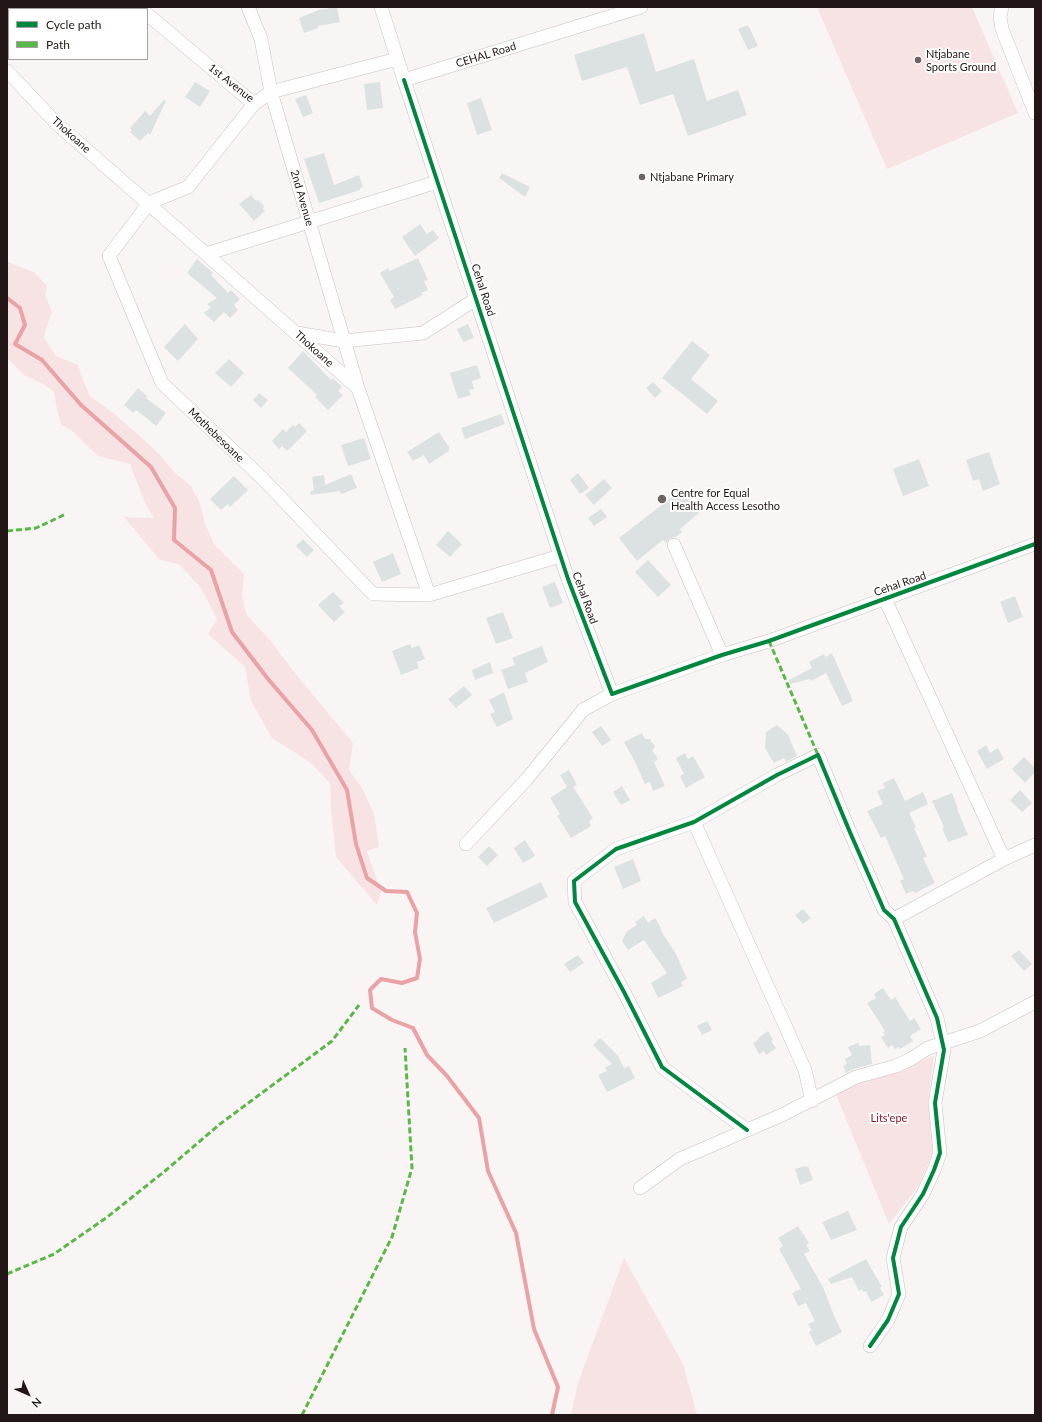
<!DOCTYPE html>
<html>
<head>
<meta charset="utf-8">
<style>
  body { margin:0 }
  #map { position:relative; width:1042px; height:1422px; overflow:hidden; background:#f9f5f5; font-family:Lato,sans-serif }
  canvas { display:block }
  .frame { position:absolute; inset:0; border:8px solid #231616; pointer-events:none }
  .legend { position:absolute; left:8px; top:8px; width:140px; height:52px; box-sizing:border-box; background:#fff; border:1px solid #a7a2a2; margin:0; padding:5px 7px; list-style:none; font-size:12px; color:#231616 }
  .legend li { display:flex; align-items:center; gap:8px; height:20px }
  .legend b { width:20px; border:1px solid #a7a2a2 }
  .north { position:absolute; left:8px; top:1374px; width:40px; height:40px; -webkit-text-stroke:3px #fff; paint-order:stroke; rotate:135deg; font-size:11px; font-weight:700; line-height:16px; text-align:center; color:#231616 }
  .north::after { content:''; display:block; margin:auto; width:14px; height:18px; background:#231616; clip-path:polygon(50% 0,100% 100%,50% 72%,0 100%) }
</style>
</head>
<body>
<div id="map">
<canvas width="1042" height="1422"></canvas>
<div class="frame"></div>
<ul class="legend">
<li><b style="height:5px;background:#00873e"></b>Cycle path</li>
<li><b style="height:5px;background:#58b947"></b>Path</li>
</ul>
<div class="north">N</div>
</div>
<script>
const c = document.querySelector('canvas').getContext('2d');
c.lineJoin = 'round';
function fill(path, color) { c.fillStyle = color; c.fill(path, 'evenodd'); }
function strokePath(path, color, width, dash) { c.strokeStyle = color; c.lineWidth = width; c.lineCap = dash ? 'butt' : 'round'; c.setLineDash(dash || []); c.stroke(path); }
function write(font, color, halo, rows, align = 'center') {
  c.font = font + ' Lato,sans-serif'; c.lineWidth = 4; c.setLineDash([]); c.textBaseline = 'middle'; c.strokeStyle = halo; c.fillStyle = color; for (const [text, x, y, turn = 0] of rows) {
    c.save(); c.translate(x, y); c.rotate((+turn || 0) * Math.PI / 180); c.textAlign = isNaN(turn) ? turn : align; if (halo) c.strokeText(text, 0, 0); c.fillText(text, 0, 0); c.restore();
  }
}
const green = new Path2D(`
  M817 7H972L1018 113 887 169Z
  M7 262 34 272 47 286 45 295 52 312 46 329 44 338 56 356 78 365 83 380 90 396 112 412 142 438 161 456 174 472 191 486 200 504 205 524 214 544 244 574 242 595 246 614 269 639 298 677 353 743 349 770 362 788 374 814 379 847 367 851 381 892 377 905 336 857 331 810 330 783 310 762 272 738 251 701 245 667 208 634 217 619 201 588 179 564 160 560 124 517 154 518 145 503 130 464 98 456 72 431 61 425 57 410 54 392 43 384 24 375 7 358Z
  M934 1056 928 1101 934 1151 919 1185 889 1224 835 1092Z
  M624 1258 683 1364 697 1415H571L578 1383Z`);
const stream = new Path2D(`
  M7 298 20 308 25 325 15 344 42 360 81 405 151 467 175 508 174 540 211 570 232 632 268 679 312 730 347 790 356 844 367 878 386 891 407 892 417 913 415 932 420 959 417 978 402 983 381 979 370 990 372 1008 392 1020 413 1028 427 1055 447 1076 479 1118 488 1171 516 1233 534 1329 558 1387 552 1415`);
const building = new Path2D(`
  M337 7 340 22 318 26V28L304 33 299 18 319 10Z
  M748 25 758 46 748 50 738 29Z
  M644 33 656 72 694 59 707 101 738 90 747 115 688 136 673 94 640 105 627 67 582 81 574 55Z
  M195 82 210 91 200 107 185 97Z
  M380 82 383 108 367 110 364 84Z
  M306 95 313 113 303 117 295 99Z
  M481 98 492 130 477 135 467 103Z
  M164 100 166 101 150 135 148 133 140 141 130 132 132 130 130 128 145 111 150 116Z
  M324 153 334 185 359 175 363 187 360 188V190L319 203 304 159Z
  M502 173 530 187 525 197 499 178Z
  M251 195 256 201 258 200 264 206 263 209 265 211 254 221 239 204Z
  M420 224 427 234 433 230 439 238 415 256 402 237Z
  M418 258 428 280 424 281 428 290 421 293 423 295 395 309 390 300 394 297 380 273 388 268 390 271Z
  M197 259 213 273 211 275 228 293 231 290 240 299 234 305 238 310 230 318 224 312 214 322 204 313 211 307 207 304 217 298 187 273Z
  M185 324 198 339 178 361 164 347Z
  M468 324 474 338 463 342 457 329Z
  M692 341 710 355 691 379 718 401 707 414 662 378Z
  M303 351 331 380 333 378 342 387 338 391 343 395 328 410 315 397 317 395 288 368Z
  M229 359 244 373 231 387 215 373Z
  M477 365 481 378 472 381 474 389 469 390 471 395 458 399 450 373Z
  M653 382 662 391 655 398 646 388Z
  M138 388 147 396 146 398 166 413 156 426 136 410 133 413 124 405Z
  M259 393 268 400 261 408 253 400Z
  M501 414 505 424 465 439 461 428Z
  M299 423 307 431 287 451 282 446 279 449 272 441 283 429 286 432 293 425 295 427Z
  M439 432 449 447V451L429 464 424 455 413 461 407 452Z
  M364 438 371 459 348 466 341 445Z
  M989 452 1000 484 983 491 979 479 973 481 966 460Z
  M919 459 929 486 903 496 893 469Z
  M578 473 589 488 580 494 570 480Z
  M351 474 357 488 341 494 340 491 311 495 310 492 314 490 312 477 324 475 325 485Z
  M234 476 248 490 230 507 228 504 221 510 210 499Z
  M604 479 612 488 594 505 585 495Z
  M681 490 699 513 680 529 682 532 676 537 670 538 666 543 663 540 637 561 619 538Z
  M601 509 607 517 594 526 588 518Z
  M448 531 462 544 450 557 436 545Z
  M303 539 314 550 307 557 296 546Z
  M393 553 401 574 382 582 373 562Z
  M648 560 671 585 658 597 635 572Z
  M555 582 563 603 550 608 542 587Z
  M333 592 344 603 339 606 345 612 334 622 318 605Z
  M1015 596 1023 617 1008 623 1000 602Z
  M503 612 513 638 496 644 486 618Z
  M410 644 412 648 419 645 425 659 417 662 419 668 401 675 392 651Z
  M542 646 548 662 525 673 528 682 508 689 501 670 515 665 512 658Z
  M832 653 853 701 842 706 826 673 811 681 810 679 790 684 789 680 812 668 809 662 824 654 826 657Z
  M490 662 493 673 475 680 472 670Z
  M464 686 472 695 456 708 448 699Z
  M504 692 513 719 497 727 490 714 495 712 489 700Z
  M777 725 788 735 797 756 786 762 784 758 774 763 765 748 766 732Z
  M601 726 611 740 602 746 592 732Z
  M642 733 645 739H650L655 747 652 750 658 759 654 762 665 786 653 791 650 782 645 784 634 760 624 742Z
  M986 745 990 753 998 748 1004 759 987 769 977 751Z
  M685 753 688 759 693 756 705 777 686 788 680 776 684 774 676 758Z
  M1024 757 1035 768V772L1025 783 1012 769Z
  M569 770 577 785 573 787 593 818 589 821 591 826 571 838 557 816 560 814 550 798 567 787 560 775Z
  M894 778 905 801 923 792 928 804 909 813 916 827 914 828 927 857 923 858 935 883 915 893 913 891 906 894 900 881 904 879 885 836 881 838 867 811 883 804 877 791 885 788 883 783Z
  M622 786 630 800 621 805 613 792Z
  M1020 790 1032 803 1022 812 1010 800Z
  M952 793 958 809H957L968 835 948 842 942 828 944 827 932 801Z
  M525 840 535 856 523 863 514 848Z
  M489 846 498 855 487 866 478 857Z
  M633 859 641 881 623 889 614 867Z
  M541 882 548 897 494 923 486 908Z
  M803 909 811 918 803 924 795 915Z
  M644 916 648 923 655 918 662 930 661 931 676 954 687 979 681 982 683 986 658 998 651 983 667 973 644 940 628 950 622 941 627 931 637 925 635 922Z
  M1019 950 1032 964 1024 971 1011 956Z
  M578 955 584 963 570 972 564 964Z
  M883 988 891 1000 895 997 910 1021 914 1018 921 1029 910 1036 913 1041 900 1049 899 1047 895 1049 892 1045 888 1048 881 1037 885 1035 883 1032 885 1031 867 1003 876 998 874 994Z
  M707 1021 712 1030 702 1035 697 1026Z
  M768 1031 773 1040 771 1041 776 1048 766 1055 764 1051 759 1054 753 1043 759 1039 758 1038Z
  M600 1038 618 1056 624 1068 629 1066 635 1078 607 1092 598 1075 607 1071 605 1067 612 1064 593 1045Z
  M858 1043 860 1046 870 1045 872 1064 854 1069 846 1073 843 1066 847 1064 845 1059 852 1055 848 1047Z
  M805 1166 806 1167 808 1166 813 1180 800 1185 795 1169Z
  M848 1211 857 1230 831 1240 822 1222Z
  M798 1226 809 1243 806 1245 810 1251 804 1254 823 1287 835 1318 842 1332 816 1346 809 1332 812 1330 808 1324 815 1321 806 1303 798 1306 792 1293 801 1289 779 1249 783 1246 778 1238Z
  M866 1259 882 1287 880 1288 884 1295 871 1302 866 1291 863 1292 862 1289 859 1291 852 1277 831 1284 828 1279Z`);
const street = new Path2D(`
  M248 7 261 39 271 92 358 388
  M381 7 404 80 641 7
  M1002 7 1000 17 1002 29 1035 113
  M147 14 254 104 271 92 397 59
  M7 71 57 124 206 254 358 388 429 595 560 556
  M404 80 568 579 612 694 722 655 769 641 1035 544
  M254 104 188 187 149 203 109 256 162 383 262 478 373 594 429 595
  M206 254 437 182
  M297 333 344 341 423 333 476 299
  M674 545 722 655
  M885 599 1004 859
  M694 822 805 1070 812 1101
  M466 844 526 780 583 710 612 694
  M894 919 1004 859 1035 845
  M747 1130 662 1067 624 992 575 902 574 881 616 849 694 822 777 775 818 755 849 830 884 910 894 919 937 1018 944 1050 935 1103 940 1153 934 1170 923 1194 901 1227 893 1258 899 1294 888 1320 870 1346
  M640 1188 680 1159 782 1115 856 1077 896 1066 911 1059 928 1048 980 1031 1035 1002`);
const quiet = new Path2D(`
  M7 531 36 528 66 514
  M769 641 818 755
  M7 1274 54 1254 106 1218 165 1171 220 1124 332 1041 359 1005
  M302 1415 392 1237 412 1168 405 1048`);
const cycleway = new Path2D(`
  M404 80 568 579 612 694 722 655 769 641 1035 544
  M747 1130 662 1067 624 992 575 902 574 881 616 849 694 822 777 775 818 755 849 830 884 910 894 919 937 1018 944 1050 935 1103 940 1153 934 1170 923 1194 901 1227 893 1258 899 1294 888 1320 870 1346`);
const markers = [
  [918,60,4,"#6e6464"],
  [642,177,4,"#6e6464"],
  [662,499,5,"#6e6464"]
];
const poiNames = [
  ["Ntjabane",926,54],
  ["Sports Ground",926,67],
  ["Ntjabane Primary",650,177],
  ["Centre for Equal",671,493],
  ["Health Access Lesotho",671,506]
];
const streetNames = [
  ["CEHAL Road",486,55,-17],
  ["1st Avenue",231,83,38],
  ["Thokoane",71,135,42],
  ["2nd Avenue",302,198,74],
  ["Cehal Road",483,290,72],
  ["Thokoane",314,349,42],
  ["Mothebesoane",216,435,44],
  ["Cehal Road",900,584,-19],
  ["Cehal Road",585,598,70]
];
const parkNames = [
  ["Lits'epe",889,1118]
];
fill(green, '#f7e3e3');
strokePath(stream, '#eaa2a4', 4);
fill(building, '#dce2e1');
strokePath(street, '#c9c1c0', 14);
strokePath(street, '#fefefe', 13);
strokePath(quiet, '#58b947', 3, [6, 3]);
strokePath(cycleway, '#00873e', 4);
for (const [x, y, r, color] of markers) { const dot = new Path2D(); dot.arc(x, y, r, 0, 2 * Math.PI); c.fillStyle = color; c.fill(dot); strokePath(dot, '#fff', 1.5); }
write('11px', '#231616', '#fff', poiNames, 'left');
write('11px', '#231616', '#fff', streetNames);
write('11px', '#8f1729', '#fff', parkNames);
</script>
</body>
</html>
